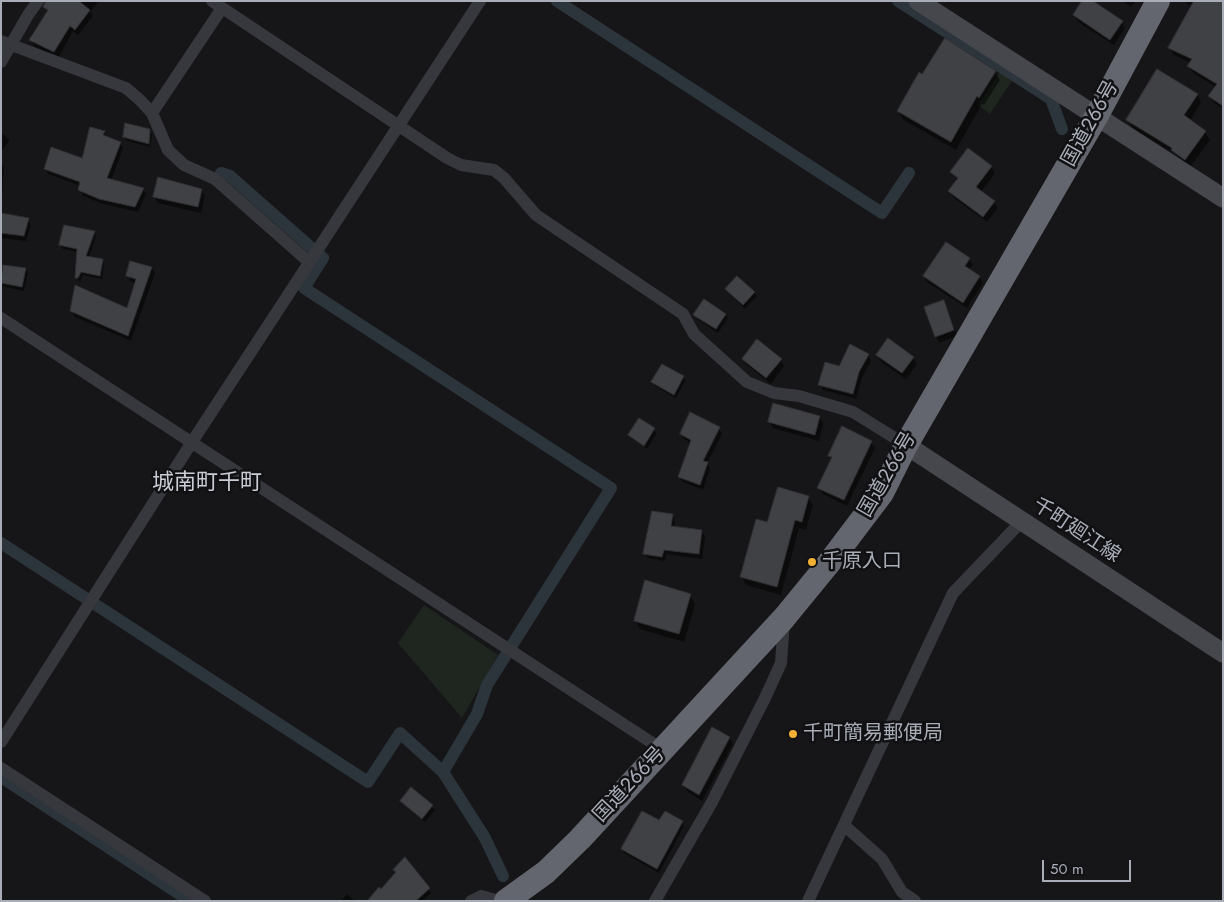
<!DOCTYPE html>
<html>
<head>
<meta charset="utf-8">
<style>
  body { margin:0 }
  #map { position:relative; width:1224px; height:902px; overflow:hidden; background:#161618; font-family:Jost,sans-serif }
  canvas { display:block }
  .frame { position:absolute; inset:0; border:2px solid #a8adb8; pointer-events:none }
  .scale { position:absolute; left:1042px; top:860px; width:89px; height:22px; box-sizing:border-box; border:2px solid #a8adb8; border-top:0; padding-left:6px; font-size:15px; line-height:18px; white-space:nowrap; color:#a8adb8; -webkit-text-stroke:4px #111113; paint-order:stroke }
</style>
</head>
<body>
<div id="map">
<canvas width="1224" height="902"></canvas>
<div class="frame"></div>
<div class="scale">50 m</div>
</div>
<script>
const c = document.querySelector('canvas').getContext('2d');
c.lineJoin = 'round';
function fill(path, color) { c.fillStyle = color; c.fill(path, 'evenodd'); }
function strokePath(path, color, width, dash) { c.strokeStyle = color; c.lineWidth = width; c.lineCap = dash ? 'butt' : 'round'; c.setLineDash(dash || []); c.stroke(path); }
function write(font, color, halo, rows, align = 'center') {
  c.font = font + ' Jost,"Noto Sans JP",sans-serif'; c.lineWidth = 5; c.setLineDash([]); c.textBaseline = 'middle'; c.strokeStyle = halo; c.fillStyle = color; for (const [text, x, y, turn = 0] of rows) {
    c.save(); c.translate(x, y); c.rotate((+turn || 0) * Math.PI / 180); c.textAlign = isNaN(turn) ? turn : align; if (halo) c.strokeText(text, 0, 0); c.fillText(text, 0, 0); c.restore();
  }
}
const green = new Path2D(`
  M1001 71 1013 79 990 114 978 105Z
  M424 605 498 655 462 718 398 643Z`);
const shadow = new Path2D(`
  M47 1H99L90 12 93 16 78 35 73 31 58 58 34 46 31 40 48 12 45 7Z
  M1123 1H1136L1131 7Z
  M1184 1H1223V109L1214 103 1210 96 1216 87 1193 73 1189 66 1191 63 1174 55 1170 48 1192 7Z
  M1074 15 1122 22 1125 28 1114 45 1078 22Z
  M995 72 1000 80 984 105 982 104 956 150 904 120 898 111 922 76Z
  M1197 94 1201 102 1190 121 1205 132 1210 140 1190 167 1175 154 1132 128 1128 120Z
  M149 130 152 135 150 147 127 141 124 137Z
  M104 132 107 138 120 143 123 148 111 181 143 189 146 194 138 212 103 204 83 196 80 190 81 186 48 174 45 169 82 160Z
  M1 133 10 140 2 150H1Z
  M1 163 4 168 1 214 28 219 31 225 26 241 1 238Z
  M991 167 995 173 981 192 994 202 998 208 987 222 954 198 950 191 958 180 952 172Z
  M201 190 205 196 201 213 158 203 154 197Z
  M94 232 96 236 89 258 102 260 104 264 102 279 83 275 80 282 79 281 76 277 78 252 63 249 61 245Z
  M969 259 973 265 969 270 979 277 983 283 967 308 928 283 924 276Z
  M4 266 26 269 28 273 24 291 1 286Z
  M152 268 155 273 131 341 75 317 72 311 128 310 136 283 131 282 128 276Z
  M726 290 754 292 757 296 745 309Z
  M944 302 957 336 939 343 936 336Z
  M695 315H726L728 318 718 333 697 319Z
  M868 355 871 361 862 378 856 399 823 390 820 384 839 367Z
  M878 355 913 358 917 364 906 379 881 362Z
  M743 359 781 360 784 366 771 384 747 365Z
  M683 377 685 381 676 398 655 386 653 382Z
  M820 417 823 424 819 441 773 428 770 422Z
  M640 420 657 433 647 449 630 435Z
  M719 428 722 434 707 463 710 469 703 490 683 482 679 477 691 443 684 439 681 434Z
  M871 442 875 448 847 506 823 494 819 488 832 460 830 455Z
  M808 497 813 505 806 530 799 528 781 595 746 585 742 577 768 523Z
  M672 515 675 520 674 528 702 531 705 537 702 559 666 554 665 561 648 558 645 553Z
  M690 595 695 604 684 642 640 629 635 620Z
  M729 738 733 744 702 801 687 791 683 785Z
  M411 789 435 810 425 822 401 802Z
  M682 822 684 826 659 873 624 853 622 849Z
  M405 859 431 893 422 901H369L382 891Z
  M347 894 355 901H341Z`);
const canal = new Path2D(`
  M557 1 882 213 909 173
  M898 1 1051 99 1062 129
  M221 173 230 176 323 258 304 288 611 488 487 685 477 714 443 772
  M1 543 368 782 400 733 443 772 485 838 503 876
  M1 777 190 901`);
const building = new Path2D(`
  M46 1H79L90 10 75 30 70 26 54 52 29 40 48 10 43 7Z
  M1082 1H1093L1123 21 1110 40 1073 15Z
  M1194 1H1223V106L1208 96 1217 84 1187 66 1192 59 1168 48Z
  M945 38 996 71 979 98 977 96 951 142 897 111 919 72 922 74Z
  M1157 69 1198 94 1184 115 1206 131 1185 160 1171 150 1172 148 1126 120Z
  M125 123 150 129 149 144 123 137Z
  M90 127 105 131 103 135 121 142 107 178 144 188 135 207 99 199 78 190 80 182 44 169 51 147 82 158Z
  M968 148 992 166 976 187 995 201 983 217 948 191 958 178 950 172Z
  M158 177 202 189 198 207 153 197Z
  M1 213 29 218 24 236 1 233Z
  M64 225 95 231 86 256 103 259 100 276 81 272 78 278H75L77 249 59 245Z
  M946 242 970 258 965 266 980 276 963 303 923 276Z
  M130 261 152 267 128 336 70 311 75 285 127 308 136 279 126 276Z
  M3 265 26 268 22 287 1 283Z
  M737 276 755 292 743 305 725 289Z
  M704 299 726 314 716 329 693 315Z
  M944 300 954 330 935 337 924 307Z
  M888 338 914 357 902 373 876 355Z
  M757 339 782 359 766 378 742 359Z
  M850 344 869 354 859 372 853 394 818 385 825 362 839 366Z
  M662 364 684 376 674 395 651 382Z
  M773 403 820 416 815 435 768 422Z
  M690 412 720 427 703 461 708 462 700 485 678 477 691 440 680 434Z
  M639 418 655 428 644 446 628 435Z
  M842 426 872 441 844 500 817 488 832 457 828 456Z
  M778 487 809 496 802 522 795 520 777 587 740 577 756 519 767 522Z
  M652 511 673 514 671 526 702 530 699 554 664 550 662 557 643 554Z
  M645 580 691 594 679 634 634 621Z
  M712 727 730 737 699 795 682 785Z
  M411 787 433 805 422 819 400 801Z
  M642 811 659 820 665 811 683 821 657 869 621 849Z
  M405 857 430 888 416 901H367L379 887 381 889 396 872 393 870Z`);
const street = new Path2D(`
  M212 1 447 158 461 165 494 170 504 178 536 215 683 314 694 334 747 382 774 393 799 396 853 412 906 445
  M1 41 126 88 140 100 152 113 168 150 184 165 215 179 309 262
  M1 62 28 15 38 1
  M152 113 222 8
  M1 318 663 750
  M1 742 192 442 480 1
  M1 768 205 901
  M845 826 882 859 902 892 915 901
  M471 901 481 896 500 901
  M655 901 712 802 765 698 781 663 784 620
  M808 901 953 593 1021 522`);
const secondary = new Path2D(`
  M918 1 1223 198
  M906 445 1223 653`);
const highway = new Path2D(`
  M506 901 546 872 580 839 784 618 829 563 882 493 906 445 1097 115 1158 1`);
const markers = [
  [812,562,5,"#f2b134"],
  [793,734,5,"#f2b134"]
];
const streetNames = [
  ["国道266号",1091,124,-61],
  ["国道266号",888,475,-60],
  ["千町廻江線",1076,531,33],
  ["国道266号",630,785,-47]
];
const poiNames = [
  ["千原入口",822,562],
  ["千町簡易郵便局",803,734]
];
const quarterNames = [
  ["城南町千町",207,484]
];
fill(green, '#1e261f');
fill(shadow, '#0007');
strokePath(canal, '#2c353c', 12);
fill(building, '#404145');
strokePath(building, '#303034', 1);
strokePath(street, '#37383d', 12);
strokePath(secondary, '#45474d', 19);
strokePath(highway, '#63666e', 24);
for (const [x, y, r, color] of markers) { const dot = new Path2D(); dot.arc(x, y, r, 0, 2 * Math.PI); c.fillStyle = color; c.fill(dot); strokePath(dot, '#111113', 2); }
write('20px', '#a8adb8', '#111113', streetNames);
write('20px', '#a8adb8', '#111113', poiNames, 'left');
write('22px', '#c9ccd4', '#111113', quarterNames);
</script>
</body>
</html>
